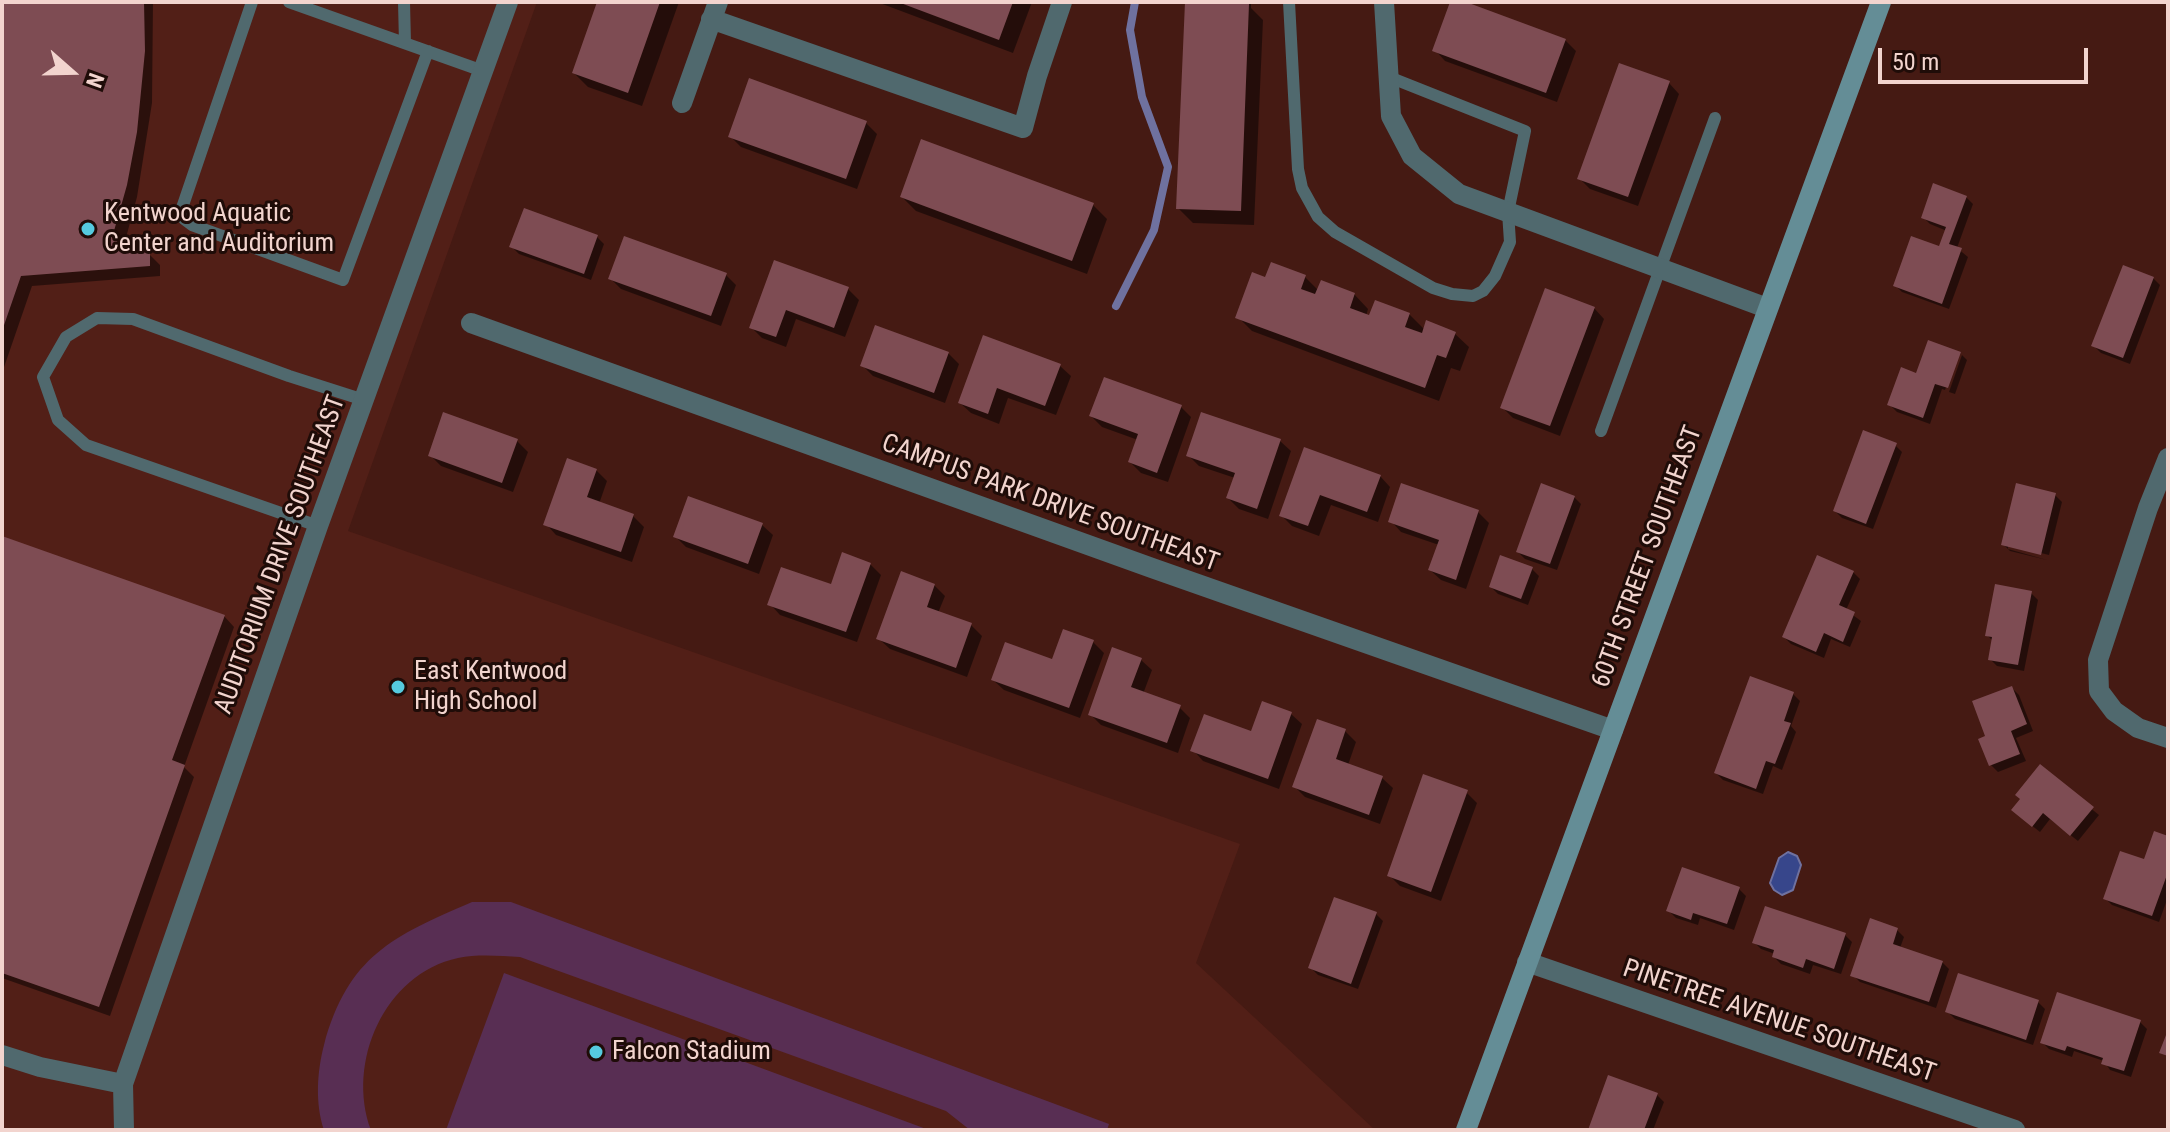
<!DOCTYPE html>
<html>
<head>
<meta charset="utf-8">
<style>
  body { margin:0 }
  #map { position:relative; width:2170px; height:1132px; overflow:hidden; background:#451a13; font-family:"Roboto Condensed",sans-serif }
  canvas { display:block }
  .frame { position:absolute; inset:0; border:4px solid #f2d4ce; pointer-events:none }
  .north { position:absolute; left:32px; top:32px; width:80px; height:80px; -webkit-text-stroke:6px #1f0c08; paint-order:stroke; rotate:110deg; font-size:22px; font-weight:700; line-height:32px; text-align:center; color:#f2d4ce }
  .north::after { content:''; display:block; margin:auto; width:28px; height:36px; background:#f2d4ce; clip-path:polygon(50% 0,100% 100%,50% 72%,0 100%) }
  .scale { position:absolute; left:1878px; top:48px; width:210px; height:36px; box-sizing:border-box; border:4px solid #f2d4ce; border-top:0; padding-left:10px; font-size:24px; line-height:28px; white-space:nowrap; color:#f2d4ce; -webkit-text-stroke:6px #1f0c08; paint-order:stroke }
</style>
</head>
<body>
<div id="map">
<canvas width="2170" height="1132"></canvas>
<div class="frame"></div>
<div class="north">N</div>
<div class="scale">50 m</div>
</div>
<script>
const c = document.querySelector('canvas').getContext('2d');
c.lineJoin = 'round';
function fill(path, color) { c.fillStyle = color; c.fill(path, 'evenodd'); }
function strokePath(path, color, width, dash) { c.strokeStyle = color; c.lineWidth = width; c.lineCap = dash ? 'butt' : 'round'; c.setLineDash(dash || []); c.stroke(path); }
function write(font, color, halo, rows, align = 'center') {
  c.font = font + ' "Roboto Condensed",sans-serif'; c.lineWidth = 6; c.setLineDash([]); c.textBaseline = 'middle'; c.strokeStyle = halo; c.fillStyle = color; for (const [text, x, y, turn = 0] of rows) {
    c.save(); c.translate(x, y); c.rotate((+turn || 0) * Math.PI / 180); c.textAlign = isNaN(turn) ? turn : align; if (halo) c.strokeText(text, 0, 0); c.fillText(text, 0, 0); c.restore();
  }
}
const built = new Path2D(`
  M2 2H537L348 531 1240 844 1196 963 1375 1130H2Z`);
const green = new Path2D(`
  M472 902H511L1109 1124 1107 1130H970L946 1111 520 957C500 956 478 954 458 958 384 974 346 1063 371 1130H324C315 1103 317 1072 324 1045 348 956 393 936 472 902Z
  M504 973 929 1130H446Z`);
const water = new Path2D(`
  M1788 852 1797 856 1801 865 1793 890 1782 895 1774 890 1770 883 1779 858Z`);
const shadow = new Path2D(`
  M2 2H153L152 103 137 197 124 245 149 254 160 265V276L32 286 2 373Z
  M599 2H679L642 106 588 87 574 73Z
  M877 2H1032L1013 53Z
  M1187 2H1251V8L1263 20 1254 225 1193 223 1178 208Z
  M1452 2H1461L1565 40 1576 51 1557 102 1445 61 1435 50Z
  M1669 83 1679 94 1638 206 1590 189 1579 178Z
  M866 123 877 134 857 189 741 147 730 136Z
  M902 197 1093 205 1107 219 1087 274 916 211Z
  M1966 197 1973 204 1957 248 1968 257 1949 309 1902 292 1895 285 1941 249 1947 231 1930 224 1923 217Z
  M597 237 604 244 591 280 519 254 512 247Z
  M775 262 848 289 859 300 845 337 796 319 786 347 762 338 751 327Z
  M725 274 736 285 721 326 621 289 611 279Z
  M1305 277 1319 291 1354 294 1368 309 1366 316 1409 314 1425 330 1454 333 1469 347 1460 371 1451 368 1439 401 1252 331 1238 317 1266 279Z
  M2153 278 2160 285 2130 364 2101 353 2094 346Z
  M1594 308 1604 319 1560 436 1513 418 1502 407Z
  M984 338 1060 366 1071 376 1056 415 1008 398 999 424 971 413 960 403Z
  M1929 342 1961 354H1958L1945 390 1942 389 1930 424 1897 412 1890 405 1903 370 1917 375Z
  M948 353 959 364 945 403 873 376 862 365Z
  M1962 355 1967 360 1955 394 1949 392Z
  M1181 407 1191 417 1168 482 1141 473 1130 462 1138 440 1102 427 1091 416Z
  M517 441 528 452 513 492 441 466 430 455Z
  M1280 441 1291 451 1268 519 1239 509 1228 498 1235 478 1199 466 1189 456Z
  M1895 445 1902 452 1873 529 1842 518 1835 511Z
  M1305 449 1380 476 1390 487 1378 522 1331 505 1319 536 1292 526 1281 515Z
  M596 470 607 481 599 504 633 516 644 527 632 562 556 535 546 524Z
  M1402 486 1478 512 1489 523 1466 589 1441 580 1430 570 1439 545 1401 532 1391 521Z
  M2055 495 2062 502 2049 555 2008 545V549L2047 560 2010 551 2003 544Z
  M1574 497 1581 504 1557 570 1525 559 1518 552Z
  M762 525 773 535 759 574 686 547 675 536Z
  M2 539 224 616 234 627 184 767 194 777 110 1016 2 978Z
  M870 564 881 575 857 642 780 615 770 604 832 587Z
  M1532 569 1539 576 1528 605 1498 594 1491 587Z
  M1853 572 1860 579 1846 610 1861 621 1850 647 1831 639 1824 658 1791 644 1784 637Z
  M934 585 945 596 938 613 971 625 982 636 967 677 890 649 879 639Z
  M2031 593 2038 600 2024 671 1997 666 1990 659 1993 641 1987 635Z
  M1093 642 1104 653 1080 718 1004 690 993 680 1053 661Z
  M1141 660 1152 670 1143 694 1179 707 1190 718 1178 753 1101 725 1090 714Z
  M2012 688 2019 695 2033 731 2016 738 2026 761 1998 772 1991 765 1988 737Z
  M1793 694 1800 701 1791 726 1796 732 1782 770 1773 766 1763 794 1723 780 1716 773Z
  M1291 714 1302 724 1279 789 1203 761 1193 750 1252 734Z
  M1345 731 1356 742 1348 765 1382 778 1393 788 1380 824 1305 797 1294 786Z
  M2040 767 2099 815 2078 841 2050 819 2040 832 2021 817Z
  M1466 792 1477 803 1441 901 1400 886 1389 875Z
  M2168 838V897L2159 922 2112 905 2105 898Z
  M1739 889 1746 896 1734 930 1700 918 1698 925 1676 918 1669 911Z
  M1376 914 1383 921 1358 989 1318 975 1311 968Z
  M1897 930 1904 937 1900 948 1942 962 1949 969 1936 1008 1860 982 1853 975Z
  M1845 935 1852 942 1841 974 1813 965 1810 974 1781 964 1774 957 1775 954 1761 949 1754 942Z
  M2038 1002 2045 1009 2033 1045 1955 1019 1948 1012Z
  M2140 1022 2147 1029 2131 1077 2110 1070 2104 1061 2074 1051 2072 1057 2049 1049 2042 1042Z
  M1657 1095 1664 1102 1653 1130H1590Z`);
const stream = new Path2D(`
  M1116 306 1154 230 1168 167 1142 97 1130 30 1135 2`);
const building = new Path2D(`
  M2 2H144L145 51 137 132 127 185 112 238 150 252V266L21 276 2 331Z
  M597 2H660L628 93 572 73Z
  M898 2H1013L999 40Z
  M1185 2 1249 4 1241 211 1176 209Z
  M1450 2H1466L1566 39 1546 93 1432 51Z
  M1619 63 1670 81 1628 197 1577 179Z
  M749 78 867 121 846 179 728 137Z
  M921 139 1094 203 1072 261 900 197Z
  M1933 183 1967 196 1949 244 1962 248 1942 304 1893 286 1911 236 1939 246 1946 227 1921 218Z
  M524 208 598 235 584 274 509 247Z
  M624 236 727 273 711 316 608 279Z
  M774 260 849 287 834 328 786 310 776 337 749 328Z
  M1271 262 1306 275 1301 289 1315 294 1321 280 1355 293 1350 308 1369 315 1375 300 1410 313 1405 327 1422 333 1426 320 1456 332 1446 358 1437 355 1425 388 1235 318 1252 272 1265 277Z
  M2123 265 2154 277 2123 358 2091 346Z
  M1545 288 1595 307 1550 426 1500 408Z
  M875 325 949 352 934 393 860 366Z
  M983 335 1061 364 1045 406 997 388 988 414 958 403Z
  M1928 340 1961 352 1948 388 1935 384 1923 418 1887 405 1901 367 1916 373Z
  M1104 377 1182 405 1157 473 1128 462 1138 434 1089 416Z
  M443 412 518 439 502 483 428 456Z
  M1201 412 1281 439 1257 509 1226 498 1235 473 1186 456Z
  M1863 430 1897 443 1866 524 1833 511Z
  M1304 447 1381 475 1367 512 1320 495 1308 526 1279 516Z
  M567 458 597 469 587 497 634 514 621 552 543 525Z
  M1401 483 1479 510 1456 580 1428 570 1439 540 1388 522Z
  M1541 483 1575 496 1550 564 1516 552Z
  M2016 483 2056 493 2041 555 2001 545Z
  M688 496 763 523 748 564 673 537Z
  M2 536 225 615 172 760 185 765 99 1007 2 973Z
  M842 552 871 563 846 632 767 605 781 567 831 584Z
  M1500 555 1533 567 1521 599 1489 587Z
  M1817 555 1854 571 1839 605 1855 612 1843 642 1824 633 1816 652 1782 637Z
  M901 571 935 584 927 607 972 623 956 668 876 639Z
  M1995 584 2032 591 2018 665 1988 660 1992 637 1985 636Z
  M1063 629 1094 640 1069 708 991 680 1005 642 1052 659Z
  M1112 647 1142 658 1131 687 1181 705 1167 743 1088 715Z
  M1750 676 1794 692 1784 721 1791 723 1775 764 1766 761 1756 789 1714 773Z
  M2012 686 2027 724 2011 731 2020 754 1989 766 1978 739 1985 736 1972 701Z
  M1262 701 1292 712 1268 779 1190 751 1204 714 1251 731Z
  M1317 719 1346 729 1336 759 1383 776 1369 815 1292 787Z
  M2040 764 2094 807 2070 836 2043 813 2032 827 2011 810 2020 799 2015 795Z
  M1423 774 1468 790 1431 892 1387 876Z
  M2154 831 2168 836V872L2152 916 2103 899 2120 851 2144 859Z
  M1682 867 1740 887 1727 924 1693 913 1691 920 1666 911Z
  M1334 897 1377 912 1351 984 1308 968Z
  M1765 906 1846 933 1834 969 1806 959 1803 968 1772 957 1774 950 1752 943Z
  M1870 918 1898 928 1893 944 1943 961 1929 1002 1850 976Z
  M1958 973 2039 1000 2026 1040 1945 1012Z
  M2057 992 2141 1020 2124 1071 2101 1064 2103 1058 2067 1046 2065 1051 2040 1043Z
  M2168 1030V1056L2159 1053Z
  M1608 1075 1658 1093 1644 1130H1588Z`);
const service = new Path2D(`
  M252 2 182 208 184 219 192 225 343 280 428 51
  M289 2 483 71
  M404 2 405 43
  M1289 2 1298 169 1302 188 1318 217 1335 232 1433 288 1452 294 1473 296 1483 291 1495 276 1510 242 1508 212 1525 131 1389 77
  M1601 431 1715 118
  M318 526 86 445 58 420 43 377 66 337 97 318 133 319 289 376 364 400`);
const minor = new Path2D(`
  M1384 2 1391 116 1412 156 1459 194 1767 308
  M711 19 1023 128 1037 76 1062 2
  M682 103 718 2
  M471 323 1152 568 1613 730
  M2168 458 2148 508 2098 660 2099 691 2114 711 2138 728 2168 738
  M1527 962 2015 1130
  M2 1055 40 1067 123 1084
  M124 1130 123 1084 318 526 508 2`);
const secondary = new Path2D(`
  M1466 1130 1881 2`);
const markers = [
  [88,229,8,"#55cadf"],
  [398,687,8,"#55cadf"],
  [596,1052,8,"#55cadf"]
];
const poiNames = [
  ["Kentwood Aquatic",104,214],
  ["Center and Auditorium",104,244],
  ["East Kentwood",414,672],
  ["High School",414,702],
  ["Falcon Stadium",612,1052]
];
const streetNames = [
  ["CAMPUS PARK DRIVE SOUTHEAST",1050,504,20],
  ["AUDITORIUM DRIVE SOUTHEAST",281,555,-70],
  ["60TH STREET SOUTHEAST",1648,557,-70],
  ["PINETREE AVENUE SOUTHEAST",1779,1022,19]
];
fill(built, '#521f17');
fill(green, '#582e53');
fill(water, '#37468b');
strokePath(water, '#6f719f', 2);
fill(shadow, '#0007');
strokePath(stream, '#6f719f', 8);
fill(building, '#7e4c53');
strokePath(service, '#50696e', 12);
strokePath(minor, '#50696e', 20);
strokePath(secondary, '#648d96', 20);
for (const [x, y, r, color] of markers) { const dot = new Path2D(); dot.arc(x, y, r, 0, 2 * Math.PI); c.fillStyle = color; c.fill(dot); strokePath(dot, '#1f0c08', 3); }
write('26px', '#f2d4ce', '#1f0c08', poiNames, 'left');
write('26px', '#f2d4ce', '#1f0c08', streetNames);
</script>
</body>
</html>
